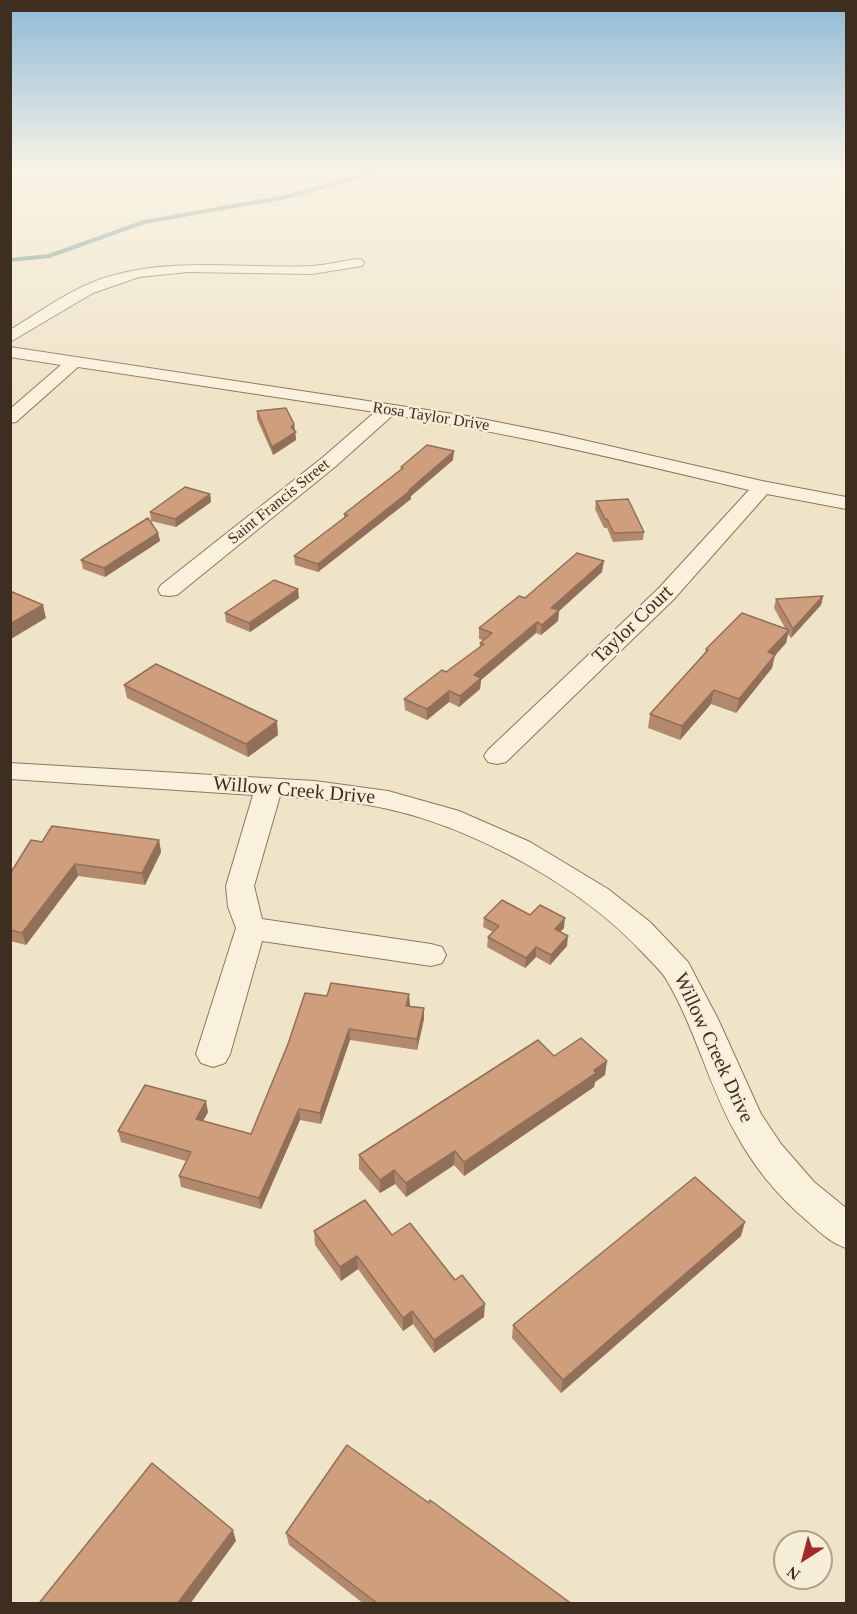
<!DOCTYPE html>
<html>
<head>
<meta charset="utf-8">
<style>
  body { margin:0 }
  #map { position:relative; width:857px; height:1614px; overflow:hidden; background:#f0e4c8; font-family:"Times New Roman",serif }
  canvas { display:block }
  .frame { position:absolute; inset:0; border:12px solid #3d2e20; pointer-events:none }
  .north { position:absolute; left:773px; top:1530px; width:60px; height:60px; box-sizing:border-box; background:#f7eed8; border:2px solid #ada18e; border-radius:50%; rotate:216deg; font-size:16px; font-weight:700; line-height:24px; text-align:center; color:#3d2e20 }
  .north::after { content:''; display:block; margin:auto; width:21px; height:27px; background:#9e2a2b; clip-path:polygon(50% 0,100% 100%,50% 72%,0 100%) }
</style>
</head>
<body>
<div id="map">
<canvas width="857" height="1614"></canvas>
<div class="frame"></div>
<div class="north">N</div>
</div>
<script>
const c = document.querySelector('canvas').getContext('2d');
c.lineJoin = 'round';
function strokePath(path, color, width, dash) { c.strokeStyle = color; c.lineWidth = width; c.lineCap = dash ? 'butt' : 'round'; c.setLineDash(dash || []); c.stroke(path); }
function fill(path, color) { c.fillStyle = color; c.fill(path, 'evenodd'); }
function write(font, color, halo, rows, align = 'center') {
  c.font = font + ' "Times New Roman",serif'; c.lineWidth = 4.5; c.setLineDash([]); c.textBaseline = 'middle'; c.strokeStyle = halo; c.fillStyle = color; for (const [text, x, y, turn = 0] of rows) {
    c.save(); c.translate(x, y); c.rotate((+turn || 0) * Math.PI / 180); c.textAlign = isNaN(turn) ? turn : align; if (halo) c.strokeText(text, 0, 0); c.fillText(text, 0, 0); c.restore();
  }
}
const stream = new Path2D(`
  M10 260 49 256 144 222 285 197 388 169`);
const minor = new Path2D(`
  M357 259 362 260 364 263 362 266 312 274 188 272 139 277 93 293 10 342V330C43 310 74 286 111 276 177 257 244 269 312 266 327 265 342 261 357 259Z
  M10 347 467 416 557 434 762 481 846 497V509L767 494 674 599 506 762 497 764 488 762 484 756 488 750 658 589 749 490C631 462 513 433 393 415L336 466 177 595 169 596 161 595 158 590 161 585 322 458 375 412 78 367 16 422 10 423V409L61 365 10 357Z
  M10 763 315 781 388 791 459 811 530 842 608 889 650 922 688 962 718 1019 761 1114 781 1144 814 1182 846 1208V1248C830 1243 819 1231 806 1220 777 1195 753 1166 735 1132 708 1084 695 1027 666 979 660 969 650 961 642 952 582 887 474 828 388 809 353 801 315 799 280 796L254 886 262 919 431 944 442 947 446 955 442 963 431 966 262 941 230 1054 225 1063 213 1067 201 1063 196 1054 236 928 228 907 226 886 253 795 10 779Z`);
const wall = new Path2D(`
  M257 411 294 424 296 440 273 455 257 419Z
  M453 460 411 496V499L318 572 295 565 294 556 344 518V514L401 470V467Z
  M210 494 211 502 176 527 151 521 150 512Z
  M596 501 644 532 643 540 613 542 607 528H604L595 509Z
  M158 533 160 541 105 577 83 569 81 560Z
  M602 572 559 611 558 621 541 635 536 633 481 680 480 689 459 707 449 702 427 720 405 710 404 699 446 672 480 647V643L483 640 479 639V628Z
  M823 596 821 605 791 638 788 634 786 643 775 656 772 668 736 713 711 704 680 740 648 728 650 714 705 653 706 649 785 628 774 608 776 599Z
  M299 598 250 632 226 622 225 613Z
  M124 685 278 735 248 757 127 698Z
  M159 840 161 852 145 885 78 876 26 945 10 941V874L42 842Z
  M530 915 564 928 560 932 567 946 550 965 536 957 525 968 487 947 488 937 493 932 483 927 484 918Z
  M409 1006 424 1019 417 1050 350 1040 321 1124 300 1120 261 1209 181 1187 179 1176 186 1161 121 1142 118 1131 208 1112 203 1121 251 1134 288 1044Z
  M554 1056 605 1075 595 1082 594 1087 464 1176 454 1165 406 1197 395 1184 380 1193 359 1169V1155Z
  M314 1231 392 1235 484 1317 434 1353 413 1324 403 1331 358 1269 341 1281 315 1245Z
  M741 1236 561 1393 512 1338 513 1325Z
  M429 1503 572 1604H364L289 1545 286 1533Z`);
const shadedWall = new Path2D(`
  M294 424 296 440 273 455 272 447Z
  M454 451 453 460 411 496V499L318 572V564L409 490Z
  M210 494 211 502 176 527 175 519Z
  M158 533 160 541 105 577 104 568Z
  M604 561 602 572 559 611 558 621 541 635 542 625 551 608Z
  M298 589 299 598 250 632 249 623Z
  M823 596 821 605 791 638 793 629Z
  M43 605 46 618 11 639 10 624Z
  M537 622 536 633 481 680 480 689 459 707 460 696 474 675Z
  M789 630 786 643 774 656 772 668 736 713 739 699 768 652Z
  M714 690 711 704 680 740 682 726Z
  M449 691V702L427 720V709Z
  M277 721 278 735 248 757 246 744Z
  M159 840 161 852 145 885 142 873Z
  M75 864 78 876 26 945 22 933Z
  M565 918 564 928 554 938 555 929Z
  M568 936 567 946 550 965 551 955Z
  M536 947V957L525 968 526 958Z
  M409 994 410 1005 407 1017 406 1006Z
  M424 1008V1019L417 1050V1039Z
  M349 1029 350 1040 321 1124 320 1113Z
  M607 1061 605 1075 595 1082 594 1087 464 1176V1162Z
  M206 1101 208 1112 198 1130 196 1119Z
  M299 1109 300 1120 261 1209 259 1198Z
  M455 1151 454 1165 406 1197V1183Z
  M394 1170 395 1184 380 1193V1180Z
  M745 1222 741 1236 561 1393 563 1380Z
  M357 1256 358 1269 341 1281 340 1267Z
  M485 1304 484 1317 434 1353V1340Z
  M412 1311 413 1324 403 1331V1318Z
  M233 1530 236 1541 190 1604H177Z`);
const building = new Path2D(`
  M286 408 294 424 291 427 296 432 272 447 257 411Z
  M427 445 454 451 409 490H411L318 564 294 556 348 515 344 514 403 468 401 467Z
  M185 487 210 494 175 519 150 512Z
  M628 499 644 532 614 533 607 519H605L596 501Z
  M148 518 158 533 104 568 81 560Z
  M577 553 604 561 551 608 559 610 542 625 537 622 474 675 481 678 460 696 449 691 427 709 404 699 442 670 446 672 484 644 480 643 492 633 479 628 519 596 525 598Z
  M274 580 298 589 249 623 225 613Z
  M10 591 43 605 10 624Z
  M823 596 793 629 776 599Z
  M742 613 789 630 768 652 775 655 739 699 714 690 682 726 650 714 708 650 706 649Z
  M156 664 277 721 246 744 124 685Z
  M52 826 159 840 142 873 75 864 22 933 10 930V874L31 840 42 842Z
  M502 900 530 915 540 905 565 918 555 929 568 936 551 955 536 947 526 958 488 937 499 926 484 918Z
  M331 983 409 994 406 1006 424 1008 417 1039 349 1029 320 1113 299 1109 259 1198 179 1176 191 1152 118 1131 145 1085 206 1101 196 1119 251 1134 288 1044 305 993 327 996Z
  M581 1038 607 1061 594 1070 596 1073 464 1162 455 1151 406 1183 394 1170 380 1180 359 1155 538 1040 554 1056Z
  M695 1177 745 1222 563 1380 513 1325Z
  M365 1200 392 1235 410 1223 455 1280 462 1275 485 1304 434 1340 412 1311 403 1318 357 1256 340 1267 314 1231Z
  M347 1445 429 1503 430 1500 572 1604H378L286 1533Z
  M152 1463 233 1530 177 1604H41L40 1602Z`);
const farStreetnames = [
  ["Rosa Taylor Drive",431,417,9],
  ["Saint Francis Street",279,502,-39]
];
const streetNames = [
  ["Taylor Court",633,625,-44],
  ["Willow Creek Drive",294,791,5],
  ["Willow Creek Drive",713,1048,65]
];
strokePath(stream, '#6f938a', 4);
strokePath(minor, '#8d765c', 2);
fill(minor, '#faf1dc');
fill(wall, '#b2896c');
fill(shadedWall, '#916f58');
fill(building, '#cf9f7d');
strokePath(building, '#916f58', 1.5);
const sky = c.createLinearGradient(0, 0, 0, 395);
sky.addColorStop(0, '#8fbad6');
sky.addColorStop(0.43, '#f8f3e6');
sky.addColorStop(1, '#f8f3e600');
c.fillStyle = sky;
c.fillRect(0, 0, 857, 395);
write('16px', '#3d2e20', '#f7eed8', farStreetnames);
write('20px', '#3d2e20', '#f7eed8', streetNames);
</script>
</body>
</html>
